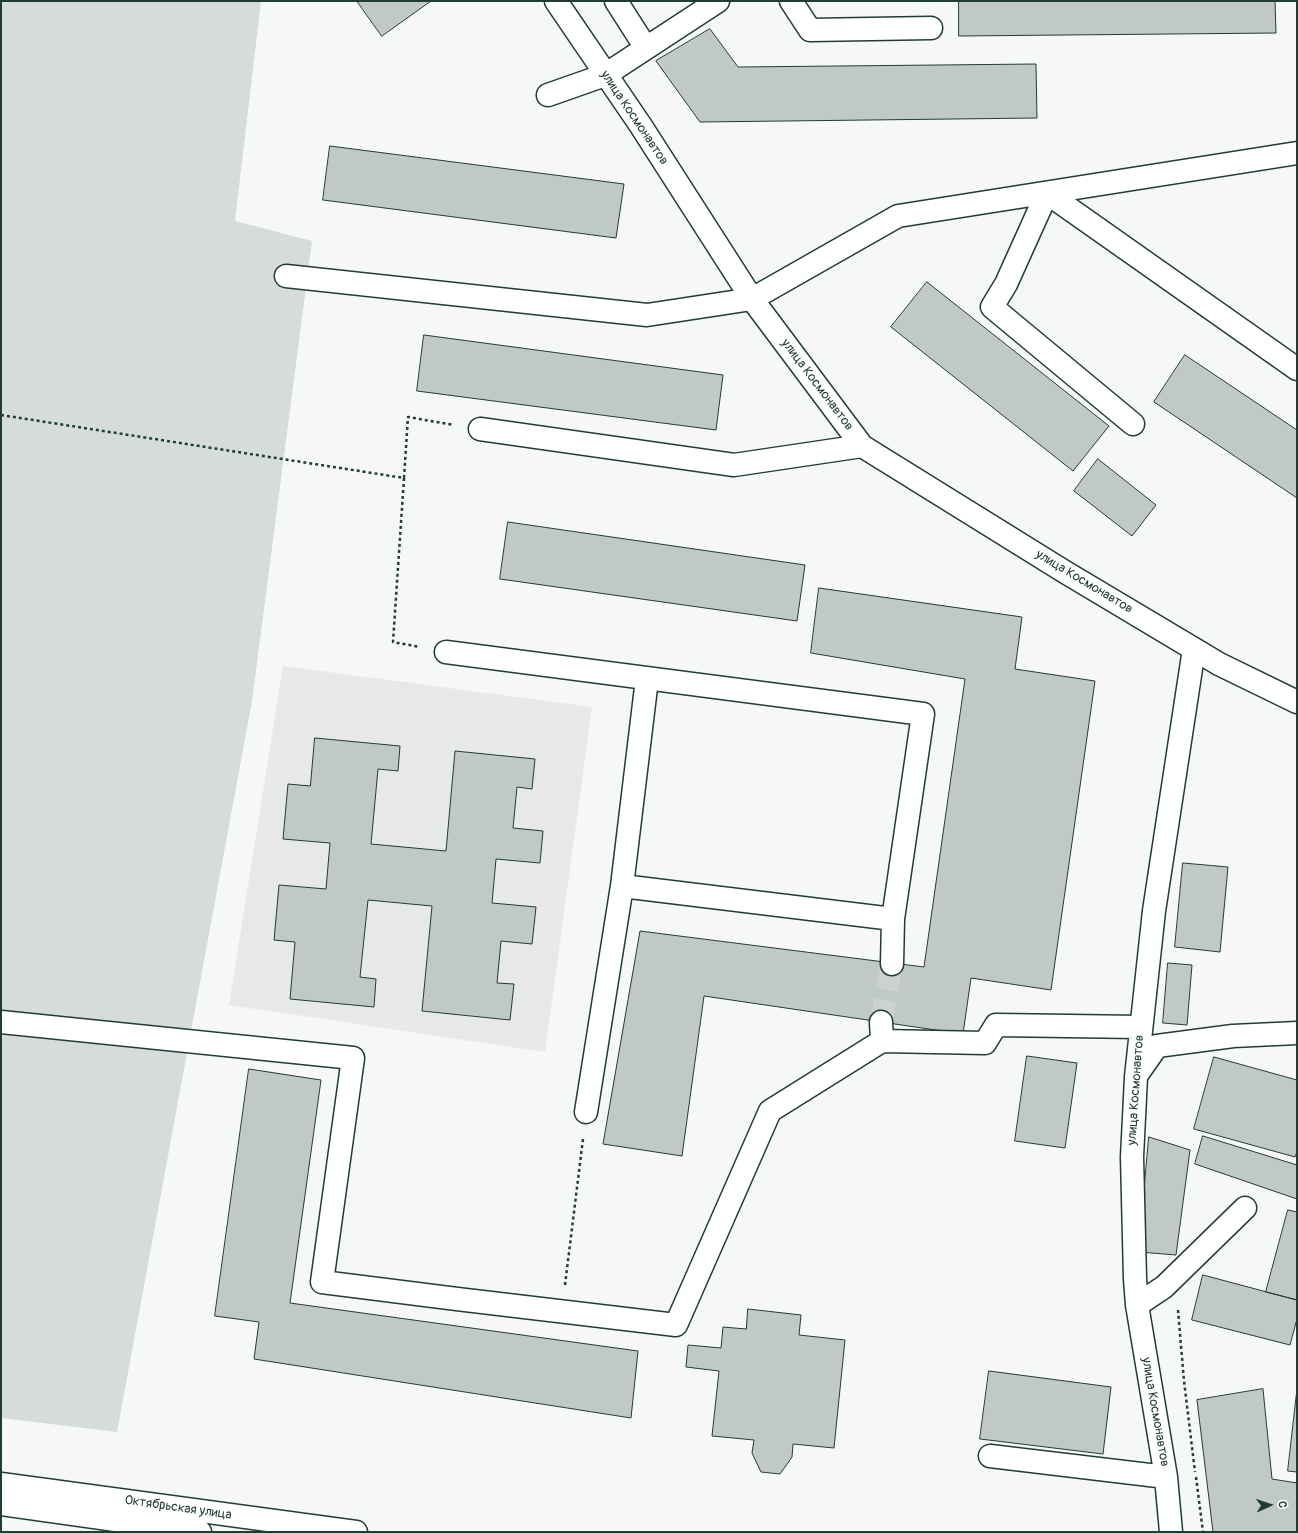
<!DOCTYPE html>
<html>
<head>
<meta charset="utf-8">
<style>
  body { margin:0 }
  #map { position:relative; width:1298px; height:1533px; overflow:hidden; background:#f6f7f7; font-family:Pangolin,sans-serif }
  canvas { display:block }
  .frame { position:absolute; inset:0; border:2px solid #1f3d34; pointer-events:none }
  .north { position:absolute; left:1250px; top:1485px; width:40px; height:40px; -webkit-text-stroke:3px #fff; paint-order:stroke; rotate:87deg; font-size:11px; font-weight:700; line-height:16px; text-align:center; color:#1f3d34 }
  .north::after { content:''; display:block; margin:auto; width:14px; height:18px; background:#1f3d34; clip-path:polygon(50% 0,100% 100%,50% 72%,0 100%) }
</style>
</head>
<body>
<div id="map">
<canvas width="1298" height="1533"></canvas>
<div class="frame"></div>
<div class="north">С</div>
</div>
<script>
const c = document.querySelector('canvas').getContext('2d');
c.lineJoin = 'round';
function fill(path, color) { c.fillStyle = color; c.fill(path, 'evenodd'); }
function strokePath(path, color, width, dash) { c.strokeStyle = color; c.lineWidth = width; c.lineCap = dash ? 'butt' : 'round'; c.setLineDash(dash || []); c.stroke(path); }
function write(font, color, halo, rows, align = 'center') {
  c.font = font + ' Pangolin,sans-serif'; c.lineWidth = 3.5; c.setLineDash([]); c.textBaseline = 'middle'; c.strokeStyle = halo; c.fillStyle = color; for (const [text, x, y, turn = 0] of rows) {
    c.save(); c.translate(x, y); c.rotate((+turn || 0) * Math.PI / 180); c.textAlign = isNaN(turn) ? turn : align; if (halo) c.strokeText(text, 0, 0); c.fillText(text, 0, 0); c.restore();
  }
}
const built = new Path2D(`
  M283 666 592 707 545 1052 229 1005Z`);
const green = new Path2D(`
  M1 1H261L235 221 312 241 252 701 117 1432 1 1418Z`);
const building = new Path2D(`
  M357 1H431L382 36Z
  M959 1H1275L1276 33 959 36Z
  M710 29 738 67 1036 64 1037 118 700 122 656 61Z
  M330 146 624 184 616 238 323 200Z
  M927 282 1109 426 1073 471 891 327Z
  M424 335 723 375 716 430 417 391Z
  M1185 355 1297 430V498L1154 402Z
  M1098 459 1156 505 1132 536 1074 491Z
  M508 522 805 565 797 621 500 579Z
  M819 588 1022 617 1015 669 1095 681 1051 990 971 978 963 1034 704 996 682 1156 603 1144 640 931 924 967 965 679 811 653Z
  M315 738 400 746 398 771 378 769 371 844 446 851 455 751 535 759 532 789 517 787 513 828 543 831 540 863 496 859 492 903 536 907 532 944 501 941 497 983 514 984 510 1020 422 1011 432 906 368 900 360 977 376 979 374 1007 290 999 295 942 274 940 279 885 326 889 330 843 283 839 288 784 310 786Z
  M1183 863 1228 867 1220 952 1175 947Z
  M1168 963 1192 965 1187 1025 1163 1023Z
  M1027 1056 1077 1063 1065 1148 1015 1141Z
  M1214 1057 1297 1080V1152L1295 1157 1194 1129Z
  M249 1069 321 1080 290 1303 638 1351 631 1418 254 1359 259 1322 215 1316Z
  M1203 1136 1297 1165V1199L1195 1164Z
  M1149 1137 1190 1150 1176 1255 1139 1252Z
  M1288 1210 1297 1212V1300L1266 1292Z
  M1203 1275 1297 1300V1319L1290 1345 1192 1320Z
  M748 1309 801 1315 799 1335 845 1340 834 1448 793 1444 792 1457 780 1474 761 1472 752 1453 754 1440 712 1436 719 1371 686 1367 688 1345 721 1348 723 1327 746 1329Z
  M989 1371 1111 1387 1103 1454 980 1439Z
  M1263 1389 1272 1479 1297 1483V1532H1213L1197 1400Z
  M1297 1389V1472L1288 1471Z`);
const minorTunnel = new Path2D(`
  M881 1022 892 964`);
const path = new Path2D(`
  M1 415 404 478 408 417 454 425
  M404 478 393 642 420 647
  M565 1285 583 1139
  M1178 1310 1184 1381 1195 1472
  M1196 1477 1203 1532`);
const minor = new Path2D(`
  M556 1 641 126 752 299 862 446 1065 572 1194 649 1154 911 1136 1077 1132 1157 1135 1279 1137 1305 1166 1477 1171 1532
  M616 1 646 48
  M791 1 810 30 931 28
  M548 95 605 75 718 1
  M286 276 647 315 752 299 898 216 1297 153
  M1133 424 992 307 1006 284 1047 193 1297 369
  M480 429 734 465 862 446
  M1194 649 1219 664 1297 702
  M446 652 923 714 893 919 892 964
  M622 886 647 679
  M1 1022 353 1058 322 1282 457 1299 676 1325 770 1111 882 1041
  M881 1022 882 1041 985 1043 996 1025 1140 1027
  M1136 1076 1157 1046 1233 1036 1297 1033
  M586 1112 622 886 893 919
  M1137 1305 1164 1287 1245 1208
  M990 1456 1166 1477`);
const major = new Path2D(`
  M1 1484 356 1532
  M1 1504 200 1532`);
const streetNames = [
  ["улица Космонавтов",634,118,56],
  ["улица Космонавтов",817,385,53],
  ["улица Космонавтов",1084,582,31],
  ["улица Космонавтов",1136,1090,-86],
  ["улица Космонавтов",1155,1412,80],
  ["Октябрьская улица",178,1508,8]
];
fill(built, '#e6e9e8');
fill(green, '#d6dcdb');
fill(building, '#c0c9c6');
strokePath(building, '#1f3d34', 1);
strokePath(minorTunnel, '#cbd2d0', 22, [22, 11]);
strokePath(minor, '#1f3d34', 25);
strokePath(major, '#1f3d34', 25);
strokePath(path, '#1f3d34', 2.5, [3, 3]);
strokePath(minor, '#fff', 22);
strokePath(major, '#fff', 22);
write('13px', '#1f3d34', '#fff', streetNames);
</script>
</body>
</html>
